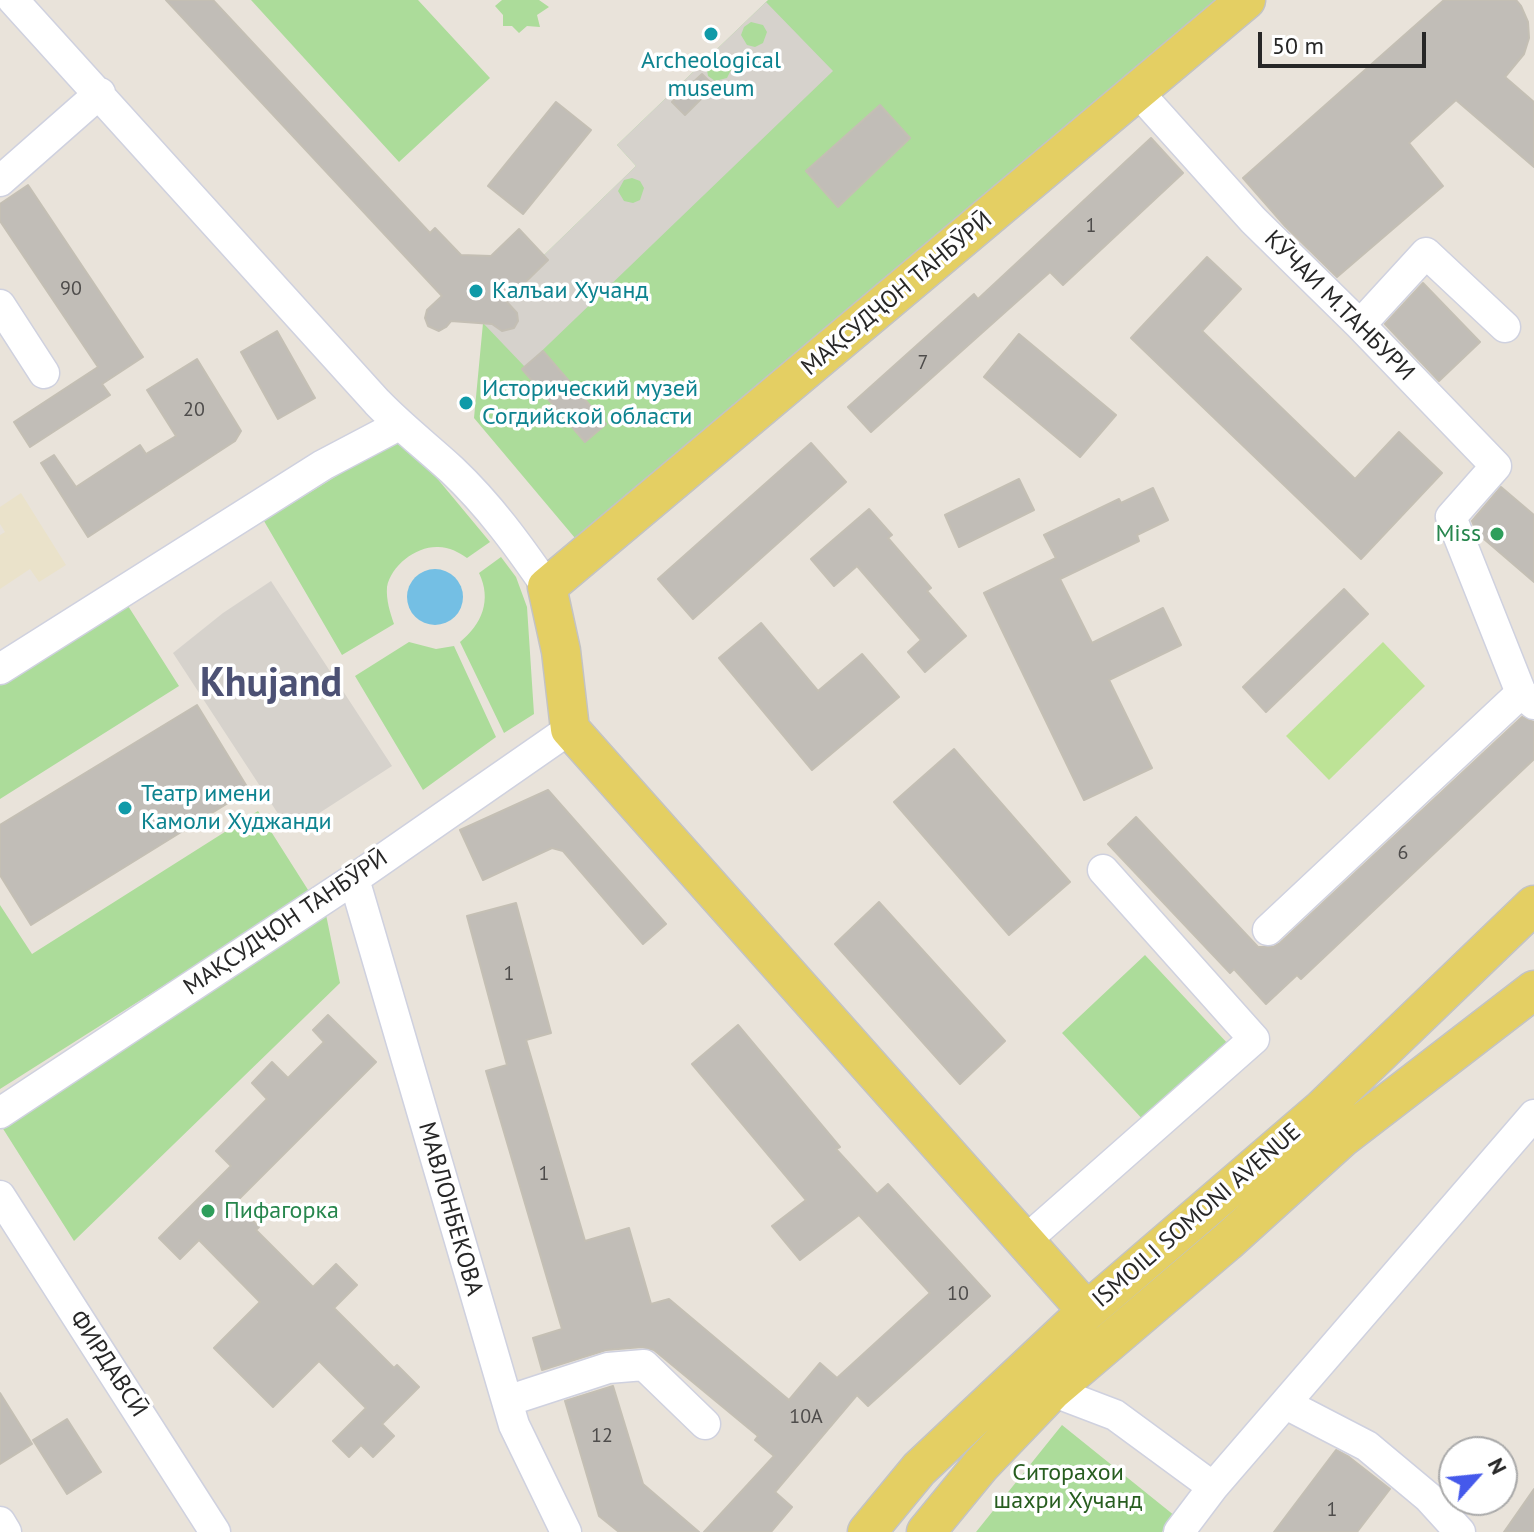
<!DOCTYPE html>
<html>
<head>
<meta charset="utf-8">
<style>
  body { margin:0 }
  #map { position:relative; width:1534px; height:1532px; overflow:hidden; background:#e9e3da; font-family:"PT Sans",sans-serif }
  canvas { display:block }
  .north { position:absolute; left:1438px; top:1436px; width:80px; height:80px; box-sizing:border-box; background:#fff; border:2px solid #a9a9a9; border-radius:50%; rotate:63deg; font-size:22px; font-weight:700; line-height:32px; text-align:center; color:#272727 }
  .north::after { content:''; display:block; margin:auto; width:28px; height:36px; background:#4559eb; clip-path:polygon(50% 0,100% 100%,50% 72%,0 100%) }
  .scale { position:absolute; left:1258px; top:32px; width:168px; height:36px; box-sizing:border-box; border:4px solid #272727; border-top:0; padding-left:10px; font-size:24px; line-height:28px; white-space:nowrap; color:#272727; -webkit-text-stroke:6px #fff; paint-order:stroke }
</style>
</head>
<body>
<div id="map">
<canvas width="1534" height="1532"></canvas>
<div class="north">N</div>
<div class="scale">50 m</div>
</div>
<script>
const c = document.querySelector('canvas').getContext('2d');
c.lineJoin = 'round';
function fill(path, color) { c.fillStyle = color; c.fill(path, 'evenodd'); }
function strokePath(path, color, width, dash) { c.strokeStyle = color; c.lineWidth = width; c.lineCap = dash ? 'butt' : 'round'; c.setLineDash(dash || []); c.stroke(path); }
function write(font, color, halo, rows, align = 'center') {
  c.font = font + ' "PT Sans",sans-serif'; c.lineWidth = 7; c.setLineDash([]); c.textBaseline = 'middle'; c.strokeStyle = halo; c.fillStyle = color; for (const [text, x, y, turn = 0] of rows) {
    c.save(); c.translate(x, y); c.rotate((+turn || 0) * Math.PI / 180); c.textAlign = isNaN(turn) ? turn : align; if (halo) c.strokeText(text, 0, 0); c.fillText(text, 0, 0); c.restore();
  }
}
const education = new Path2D(`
  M21 493 66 565 39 582 30 569 0 589V535L5 532 0 524V507Z`);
const green = new Path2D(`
  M251 0H418L490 78 399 162Z
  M502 0H539L549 7 537 15 540 27 527 26 519 33 512 26H503V15L495 6Z
  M768 0H1220L580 544 474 418 483 323 548 260 544 255 636 166 617 145Z
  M403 443 411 447 490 542 467 558C458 552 450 547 438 547 417 546 391 565 387 587 386 600 390 612 394 624L342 655 264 521 385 446Z
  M501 557 516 577 527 607 534 714 504 733 460 642C482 624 492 600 479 573Z
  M123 598 179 686 0 799V676Z
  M409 642 436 649 454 646 496 737 423 790 355 676Z
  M258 811 310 893 0 1089V905L32 954Z
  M323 900 340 983 74 1241 0 1124Z
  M1145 955 1230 1046 1147 1124 1062 1033Z
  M1062 1425 1175 1516 1162 1532H976Z`);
const pitch = new Path2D(`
  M1383 642 1425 686 1329 780 1286 736Z`);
const plaza = new Path2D(`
  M766 2 833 71 525 367 483 323 548 260 544 255 636 166 617 145ZM751 22 763 25 767 32 763 43 755 47 747 45 741 35 744 27ZM719 55 729 62 731 70 727 78 715 81 708 76 706 64 711 58ZM701 74 714 87 685 114 673 102ZM632 178 640 181 644 188 640 200 633 203 624 201 618 191 624 180Z
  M271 581 392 766 290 832 173 653 223 613Z`);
const water = new Path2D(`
  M407 597a28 28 0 1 1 56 0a28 28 0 1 1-56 0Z`);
const building = new Path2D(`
  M166 0H213L430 233 435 228 461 255 491 256 519 229 548 260 506 301 517 313 518 321 514 328 502 331 492 324 451 321 446 327 439 331 428 326 425 318 427 310 442 296Z
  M1444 0H1516L1521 6 1528 22 1529 38 1524 54 1505 77 1534 102V167L1456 100 1409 143 1443 186 1337 277 1285 226 1243 178Z
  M702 74 714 86 685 115 672 102Z
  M556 102 591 130 523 214 488 186Z
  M880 105 910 138 838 207 806 171Z
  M1151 138 1183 173 1063 285 1050 272 871 432 848 407 974 294 978 299Z
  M28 185 143 357 102 384 110 395 30 447 14 422 98 367 0 221V204Z
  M1207 257 1241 289 1202 331 1355 479 1399 432 1442 473 1361 559 1131 338Z
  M1423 283 1480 342 1439 381 1385 324Z
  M277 331 315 398 278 419 241 352Z
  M1019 334 1116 415 1080 457 984 377Z
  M543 351 606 424 585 442 522 369Z
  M197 359 241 431 235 441 88 537 41 463 54 455 76 487 140 445 146 454 176 436 147 390Z
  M811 443 846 482 693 619 658 579Z
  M1019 479 1034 510 959 547 945 515Z
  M1501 487 1534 515V582L1477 533 1472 521Z
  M1153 488 1168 520 1137 535 1139 541 1060 579 1092 643 1163 608 1181 645 1109 680 1152 768 1084 800 984 593 1056 558 1044 535 1119 499 1121 503Z
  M869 509 892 535 888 538 931 588 927 591 966 636 925 672 908 652 921 640 857 566 834 586 811 559Z
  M1344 589 1368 614 1266 712 1243 687Z
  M761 623 818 691 862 654 899 697 812 770 719 658Z
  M197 705 249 790 31 925 0 875V825Z
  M1522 717 1534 722V759L1301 979 1297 975 1266 1004 1234 969 1230 973 1108 844 1136 817 1258 947H1273L1280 943Z
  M954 749 1070 882 1009 935 894 802Z
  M548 790 666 924 643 944 563 851 552 848 483 880 460 830Z
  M879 902 1005 1041 960 1084 835 944Z
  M516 903 551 1033 526 1040 585 1241 629 1228 651 1304 669 1299 789 1400 820 1363 837 1378 930 1293 859 1215 800 1260 772 1226 806 1200 692 1064 738 1025 840 1147 836 1149 877 1194 888 1184 990 1296 868 1406 857 1395 775 1492 792 1507 771 1532H704L774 1456 755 1440 758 1436 654 1350 642 1347 606 1350 542 1370 533 1338 562 1329 486 1071 507 1065 467 916Z
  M328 1015 376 1062 235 1203 259 1227 256 1230 313 1287 336 1264 357 1285 334 1308 394 1368 397 1365 419 1387 382 1424 394 1436 373 1457 361 1445 349 1457 333 1441 366 1408 319 1361 273 1407 214 1348 260 1302 199 1240 180 1259 159 1238 231 1166 216 1151 267 1099 252 1083 272 1062 288 1078 324 1042 313 1030Z
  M613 1386 643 1484 699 1532H619L599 1516 565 1401Z
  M0 1393 32 1444 0 1464Z
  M67 1419 101 1472 67 1494 33 1440Z
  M1336 1450 1349 1457 1390 1489 1357 1532H1274Z
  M1534 1489V1532H1504Z`);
const minor = new Path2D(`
  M13 0 377 402C401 427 427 447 452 470 489 505 518 545 547 587
  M1138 92 1253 220 1360 325 1496 466 1451 517 1521 693
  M0 181 100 93
  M0 305 44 373
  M1360 325 1426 253 1505 327
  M0 669 323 465 399 425
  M354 879 514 1425 566 1532
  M1268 930 1521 693 1534 704
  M0 1113 354 879 570 729
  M0 1196 215 1532
  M1025 1241 1254 1039 1103 870
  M1052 1391 1115 1415 1213 1487
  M507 1401 608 1368 644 1365 705 1424
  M1286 1404 1367 1446 1428 1497 1460 1532
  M0 1522 6 1532
  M1179 1532 1213 1487 1534 1115`);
const major = new Path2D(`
  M1087 1311 570 729 561 651 547 587 1246 0
  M867 1532 919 1469 1087 1311 1322 1109 1534 905
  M926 1532 981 1465 1052 1391 1227 1242 1342 1138 1534 990`);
const markers = [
  [711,34,8,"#0f9aa8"],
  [476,291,8,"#0f9aa8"],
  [466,403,8,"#0f9aa8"],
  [1497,534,8,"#2e9e5b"],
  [125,808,8,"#0f9aa8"],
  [208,1211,8,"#2e9e5b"]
];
const numberNames = [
  ["1",1091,226],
  ["90",71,289],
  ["7",923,363],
  ["20",194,410],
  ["6",1403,853],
  ["1",509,974],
  ["1",544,1174],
  ["10",958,1294],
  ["10А",806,1417],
  ["12",602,1436],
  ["1",1332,1510]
];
const cultureNames = [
  ["Archeological",711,61,"center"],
  ["museum",711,89,"center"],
  ["Калъаи Хучанд",492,291],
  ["Исторический музей",482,389],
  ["Согдийской области",482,417],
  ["Театр имени",141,794],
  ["Камоли Худжанди",141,822]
];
const streetNames = [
  ["МАҚСУДҶОН ТАНБӮРӢ",897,294,-40],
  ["КӮЧАИ М.ТАНБУРИ",1339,306,45],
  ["МАҚСУДҶОН ТАНБӮРӢ",286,923,-34],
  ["МАВЛОНБЕКОВА",450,1209,74],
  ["ISMOILI SOMONI AVENUE",1197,1216,-41],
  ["ФИРДАВСӢ",108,1364,57]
];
const leisureNames = [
  ["Miss",1481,534],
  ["Пифагорка",224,1211,"left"]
];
const parkNames = [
  ["Ситорахои",1068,1473],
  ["шахри Хучанд",1068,1501]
];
const townNames = [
  ["Khujand",271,685]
];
fill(education, '#eae2ca');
fill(green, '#acdc9a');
fill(pitch, '#bde396');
fill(plaza, '#d6d2cc');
fill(water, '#74bfe4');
fill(building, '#c1bdb7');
strokePath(building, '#c4bfb4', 2);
strokePath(minor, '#cfd1df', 33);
strokePath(major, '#c3c3c3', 41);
strokePath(minor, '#fff', 30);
strokePath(major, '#e4cf63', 38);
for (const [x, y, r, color] of markers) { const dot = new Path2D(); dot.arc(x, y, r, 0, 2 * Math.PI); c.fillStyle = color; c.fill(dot); strokePath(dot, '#fff', 3); }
write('20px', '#4e4c4b', null, numberNames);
write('24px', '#0d838f', '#fff', cultureNames, 'left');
write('24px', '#272727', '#fff', streetNames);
write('24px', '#27864d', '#fff', leisureNames, 'right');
write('24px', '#275d1f', '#fff', parkNames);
write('bold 40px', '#4c5174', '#fff', townNames);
</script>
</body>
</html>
